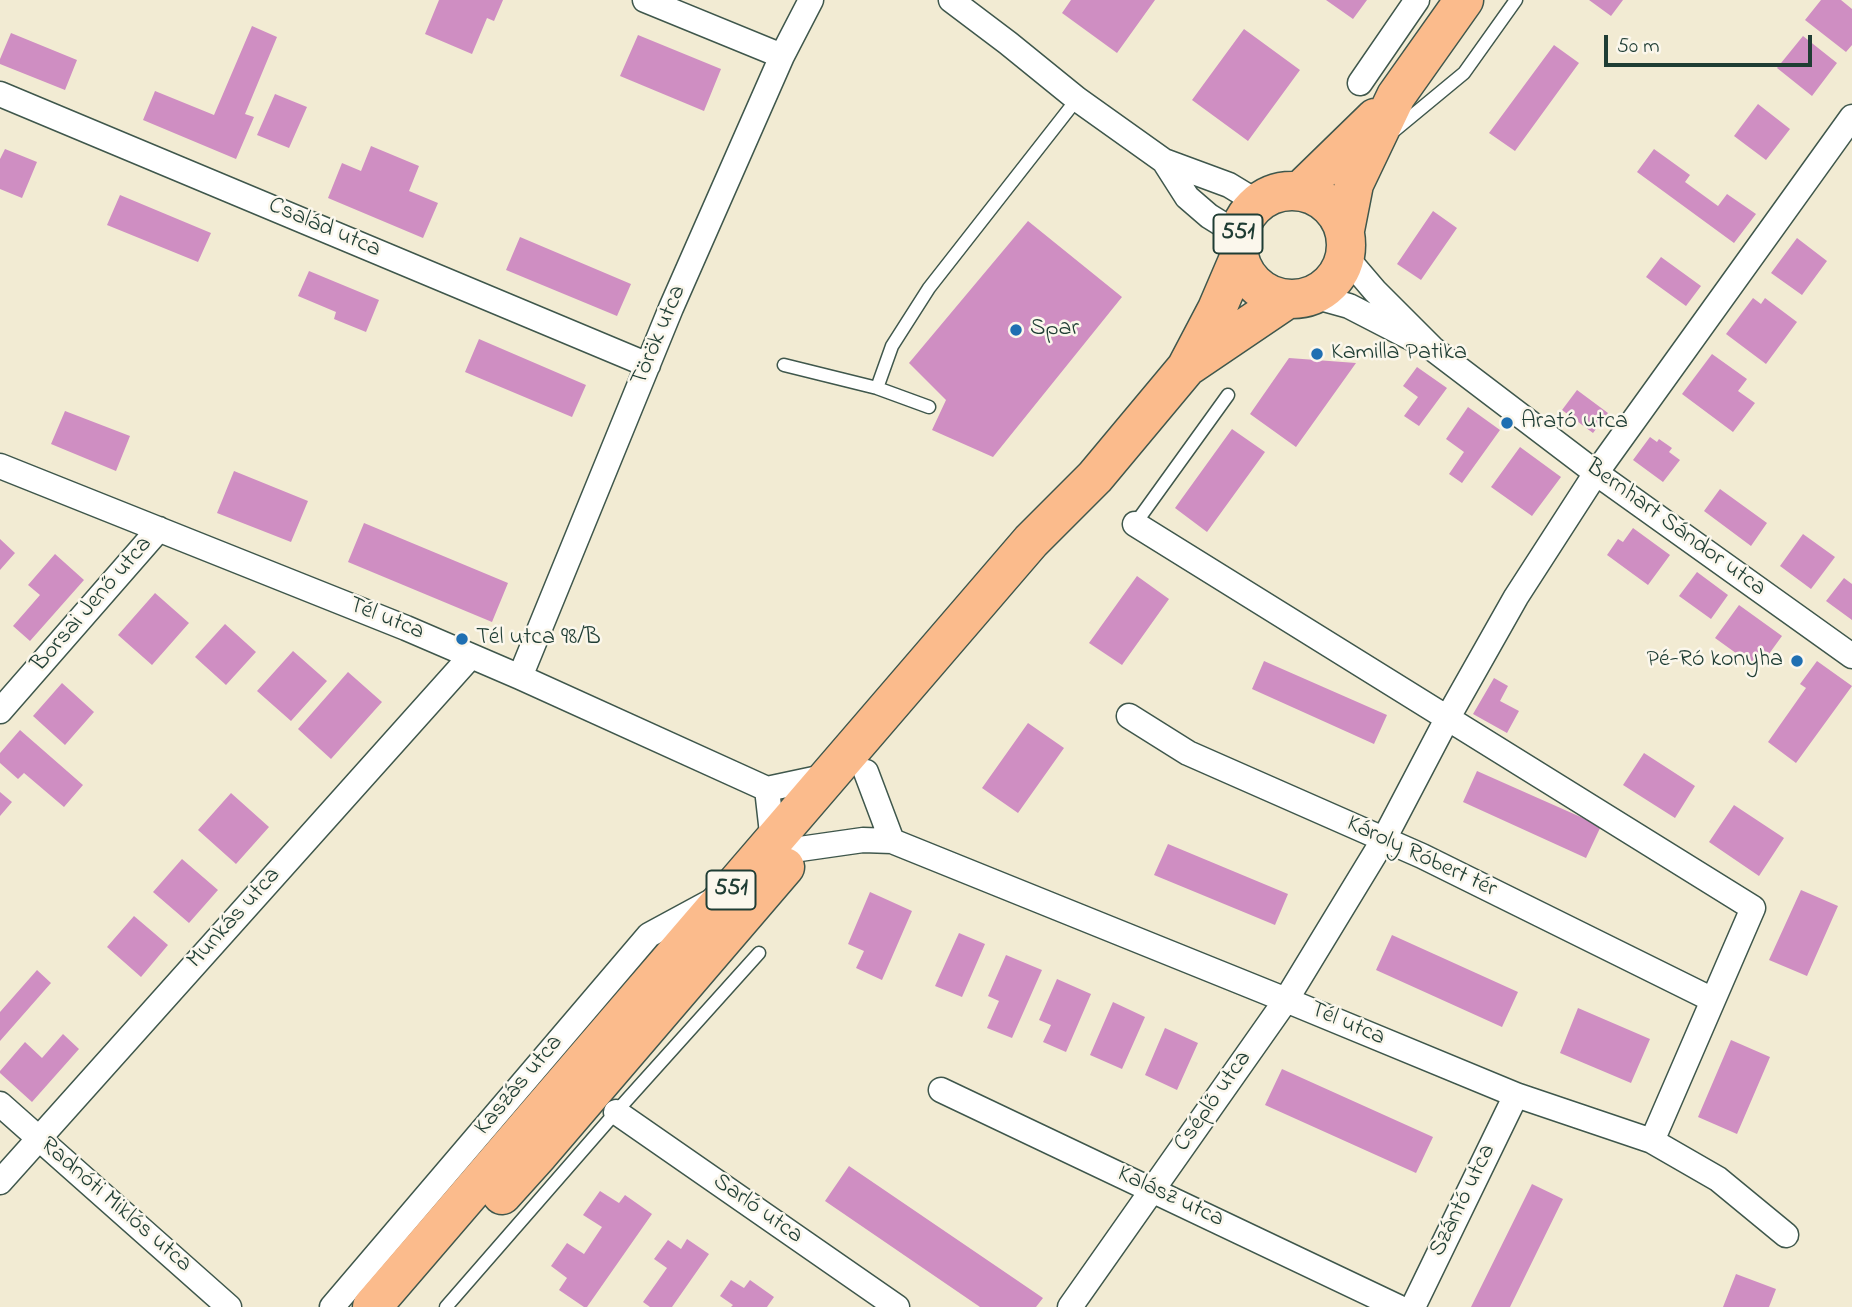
<!DOCTYPE html>
<html>
<head>
<meta charset="utf-8">
<style>
  body { margin:0 }
  #map { position:relative; width:1852px; height:1307px; overflow:hidden; background:#f2ebd3; font-family:"Indie Flower",sans-serif }
  canvas { display:block }
  .scale { position:absolute; left:1604px; top:35px; width:208px; height:32px; box-sizing:border-box; border:4px solid #1f3d34; border-top:0; padding-left:9px; font-size:21px; line-height:24px; white-space:nowrap; color:#1f3d34; -webkit-text-stroke:5px #fbf7ec; paint-order:stroke }
</style>
</head>
<body>
<div id="map">
<canvas width="1852" height="1307"></canvas>
<div class="scale">50 m</div>
</div>
<script>
const c = document.querySelector('canvas').getContext('2d');
c.lineJoin = 'round';
function fill(path, color) { c.fillStyle = color; c.fill(path, 'evenodd'); }
function strokePath(path, color, width, dash) { c.strokeStyle = color; c.lineWidth = width; c.lineCap = dash ? 'butt' : 'round'; c.setLineDash(dash || []); c.stroke(path); }
function write(font, color, halo, rows, align = 'center') {
  c.font = font + ' "Indie Flower",sans-serif'; c.lineWidth = 5; c.setLineDash([]); c.textBaseline = 'middle'; c.strokeStyle = halo; c.fillStyle = color; for (const [text, x, y, turn = 0] of rows) {
    c.save(); c.translate(x, y); c.rotate((+turn || 0) * Math.PI / 180); c.textAlign = isNaN(turn) ? turn : align; if (halo) c.strokeText(text, 0, 0); c.fillText(text, 0, 0); c.restore();
  }
}
const building = new Path2D(`
  M439 0H503L494 21 487 18 472 54 425 34Z
  M1071 0H1155L1117 53 1062 13Z
  M1326 0H1367L1353 19Z
  M1589 0H1623L1611 16Z
  M1821 0H1841L1852 9V45L1846 52 1805 20Z
  M252 26 277 37 245 114 254 117 236 159 143 120 155 91 214 115Z
  M1244 29 1300 70 1248 141 1192 100Z
  M11 33 77 60 65 90 0 64V59Z
  M638 35 721 69 704 111 620 76Z
  M1803 36 1837 63 1812 96 1777 68Z
  M1554 45 1579 63 1515 151 1489 133Z
  M275 94 307 107 289 148 257 135Z
  M1758 104 1790 129 1766 160 1734 136Z
  M371 146 419 166 409 191 438 203 423 238 328 198 342 163 361 171Z
  M5 149 37 162 22 198 0 189V159Z
  M1654 149 1690 175 1685 182 1718 206 1727 194 1756 214 1734 243 1637 172Z
  M120 195 211 233 198 262 107 225Z
  M1433 211 1457 228 1421 280 1397 264Z
  M1028 221 1122 297 993 457 932 430 946 400 909 363Z
  M520 237 631 284 617 316 506 270Z
  M1797 238 1827 261 1802 295 1771 273Z
  M1661 257 1701 286 1686 306 1646 277Z
  M309 271 379 300 366 332 334 319 336 312 298 296Z
  M1753 298 1761 304 1765 298 1797 322 1766 364 1726 334Z
  M479 339 586 385 572 417 465 372Z
  M1712 354 1747 379 1738 391 1755 403 1733 432 1682 394Z
  M1289 358 1356 363 1296 447 1250 414Z
  M1417 367 1447 388 1419 426 1404 416 1418 397 1403 386Z
  M1577 390 1608 413 1593 433 1562 410Z
  M1468 407 1500 430 1462 483 1449 474 1464 452 1446 439Z
  M65 411 130 436 116 471 51 444Z
  M1232 429 1265 452 1207 532 1175 508Z
  M1650 437 1657 442 1659 439 1672 448 1669 452 1680 460 1663 482 1633 460Z
  M1520 447 1561 477 1532 516 1491 487Z
  M234 471 308 501 291 542 217 513Z
  M1720 489 1767 523 1751 546 1704 511Z
  M364 523 508 583 492 622 348 562Z
  M1633 528 1670 555 1648 585 1607 555 1618 539 1623 542Z
  M1803 534 1835 557 1811 589 1780 566Z
  M0 539 15 553 0 570Z
  M55 554 84 580 30 641 13 626 40 595 28 585Z
  M1697 572 1728 595 1711 619 1679 596Z
  M1137 576 1169 599 1122 665 1089 643Z
  M1844 578 1852 584V620L1826 601Z
  M155 593 189 623 152 665 118 635Z
  M1739 605 1782 636 1758 669 1715 638Z
  M225 624 256 652 226 685 195 657Z
  M293 651 327 681 291 721 257 691Z
  M1264 661 1387 715 1374 744 1252 689Z
  M1817 661 1852 686 1796 763 1768 742 1806 688 1800 684Z
  M348 672 382 702 331 759 298 729Z
  M1494 678 1508 686 1500 701 1519 711 1507 733 1473 714Z
  M62 683 94 712 65 745 33 716Z
  M1028 723 1064 748 1018 813 982 788Z
  M20 730 83 785 64 807 24 773 18 779 0 763V753Z
  M1644 753 1695 786 1675 818 1623 785Z
  M1477 771 1601 826 1586 858 1463 802Z
  M0 792 12 802 0 816Z
  M231 793 269 827 236 864 198 830Z
  M1734 805 1784 838 1759 876 1709 842Z
  M1168 844 1288 894 1275 925 1154 875Z
  M182 859 218 890 189 923 153 892Z
  M1801 890 1838 906 1807 976 1769 960Z
  M870 892 912 911 882 980 856 968 864 951 848 944Z
  M134 916 168 945 141 977 107 947Z
  M959 933 985 944 962 997 935 986Z
  M1392 935 1518 992 1502 1027 1376 970Z
  M1006 955 1042 970 1012 1038 987 1028 999 1001 988 996Z
  M37 970 51 983 0 1041V1012Z
  M1057 979 1091 994 1066 1052 1043 1042 1051 1025 1039 1020Z
  M1113 1002 1145 1017 1122 1069 1090 1055Z
  M1578 1008 1650 1039 1631 1083 1560 1053Z
  M1165 1028 1198 1043 1177 1090 1145 1075Z
  M63 1034 79 1049 32 1102 0 1073V1071L25 1042 42 1058Z
  M1731 1040 1770 1057 1737 1134 1698 1117Z
  M1282 1069 1433 1137 1416 1173 1265 1105Z
  M849 1166 1043 1298 1036 1307H980L825 1201Z
  M1532 1184 1563 1199 1510 1307H1471Z
  M600 1191 619 1203 625 1195 652 1214 587 1307H584L559 1290 567 1278 551 1266 567 1243 584 1254 602 1227 583 1215Z
  M687 1239 709 1254 672 1307H650L643 1302 667 1268 654 1259 668 1240 681 1249Z
  M1736 1274 1776 1289 1769 1307H1723Z
  M731 1280 744 1288 750 1280 774 1297 767 1307H731L733 1305 720 1296Z`);
const service = new Path2D(`
  M1395 130 1464 73 1516 0
  M784 365 877 388 929 407
  M877 388 892 346 929 288 1077 99
  M1135 524 1228 395
  M446 1307 616 1112 759 953`);
const minor = new Path2D(`
  M645 0 782 56
  M951 0 1008 43 1077 99 1164 161 1229 185 1257 202
  M1360 83 1417 0
  M0 94 648 365
  M1164 161 1187 197 1209 216 1238 234
  M1346 257 1375 291 1433 349 1596 473 1852 656
  M1313 296 1349 306 1413 339
  M0 466 406 628 520 677 767 789 828 776
  M1135 524 1753 908 1652 1141
  M520 677 671 308 782 56 811 0
  M0 711 159 529
  M1129 716 1188 753 1422 856 1713 1000
  M866 772 892 841
  M767 789 773 842
  M800 849 863 840 892 841 1286 1000 1516 1095 1652 1141 1718 1179 1786 1235
  M941 1090 1398 1307
  M0 1104 229 1307
  M616 1112 897 1307
  M0 1182 471 656
  M332 1307 649 935 710 902
  M1070 1307 1286 1000 1384 839 1447 719 1516 597 1596 473 1852 117
  M1413 1307 1516 1095`);
const primary = new Path2D(`
  M1238 245a54 54 0 1 1 108 0a54 54 0 1 1-108 0Z
  M1300 191 1375 118
  M1345 230 1354 184 1396 96 1464 0
  M1190 365 1286 300
  M502 1195 539 1154 785 867
  M372 1307 1031 541 1095 477 1186 368 1217 309 1238 260`);
const markers = [
  [1016,330,7,"#1f6fb2"],
  [1317,354,7,"#1f6fb2"],
  [1507,423,7,"#1f6fb2"],
  [462,639,7,"#1f6fb2"],
  [1797,661,7,"#1f6fb2"]
];
const shields = [
  [1238,234,49],
  [731,890,49]
];
const shieldNames = [
  ["551",1238,234],
  ["551",731,890]
];
const streetNames = [
  ["Család utca",324,229,23],
  ["Török utca",660,336,-67],
  ["Bernhart Sándor utca",1675,529,36],
  ["Borsai Jenő utca",93,605,-49],
  ["Tél utca",386,620,22],
  ["Károly Róbert tér",1421,858,25],
  ["Munkás utca",235,919,-48],
  ["Tél utca",1347,1025,23],
  ["Kaszás utca",520,1086,-50],
  ["Cséplő utca",1214,1102,-55],
  ["Kalász utca",1170,1198,25],
  ["Szántó utca",1464,1201,-64],
  ["Radnóti Miklós utca",115,1206,41],
  ["Sarló utca",757,1210,35]
];
const poiNames = [
  ["Spar",1030,330],
  ["Kamilla Patika",1331,354],
  ["Arató utca",1521,423],
  ["Tél utca 98/B",476,639],
  ["Pé-Ró konyha",1783,661,"right"]
];
fill(building, '#cf8ec2');
strokePath(service, '#3f574c', 15);
strokePath(minor, '#3f574c', 27);
strokePath(primary, '#3f574c', 41);
strokePath(service, '#fff', 12);
strokePath(minor, '#fff', 24);
strokePath(primary, '#fbbb8c', 38);
for (const [x, y, r, color] of markers) { const dot = new Path2D(); dot.arc(x, y, r, 0, 2 * Math.PI); c.fillStyle = color; c.fill(dot); strokePath(dot, '#fbf7ec', 2.5); }
for (const [x, y, w] of shields) { const box = new Path2D(); box.roundRect(x - w / 2, y - 19.5, w, 39, 5); c.fillStyle = '#fbf7ec'; c.fill(box); strokePath(box, '#1f3d34', 2); }
write('bold 23px', '#1f3d34', null, shieldNames);
write('24px', '#1f3d34', '#fbf7ec', streetNames);
write('24px', '#1f3d34', '#fbf7ec', poiNames, 'left');
</script>
</body>
</html>
